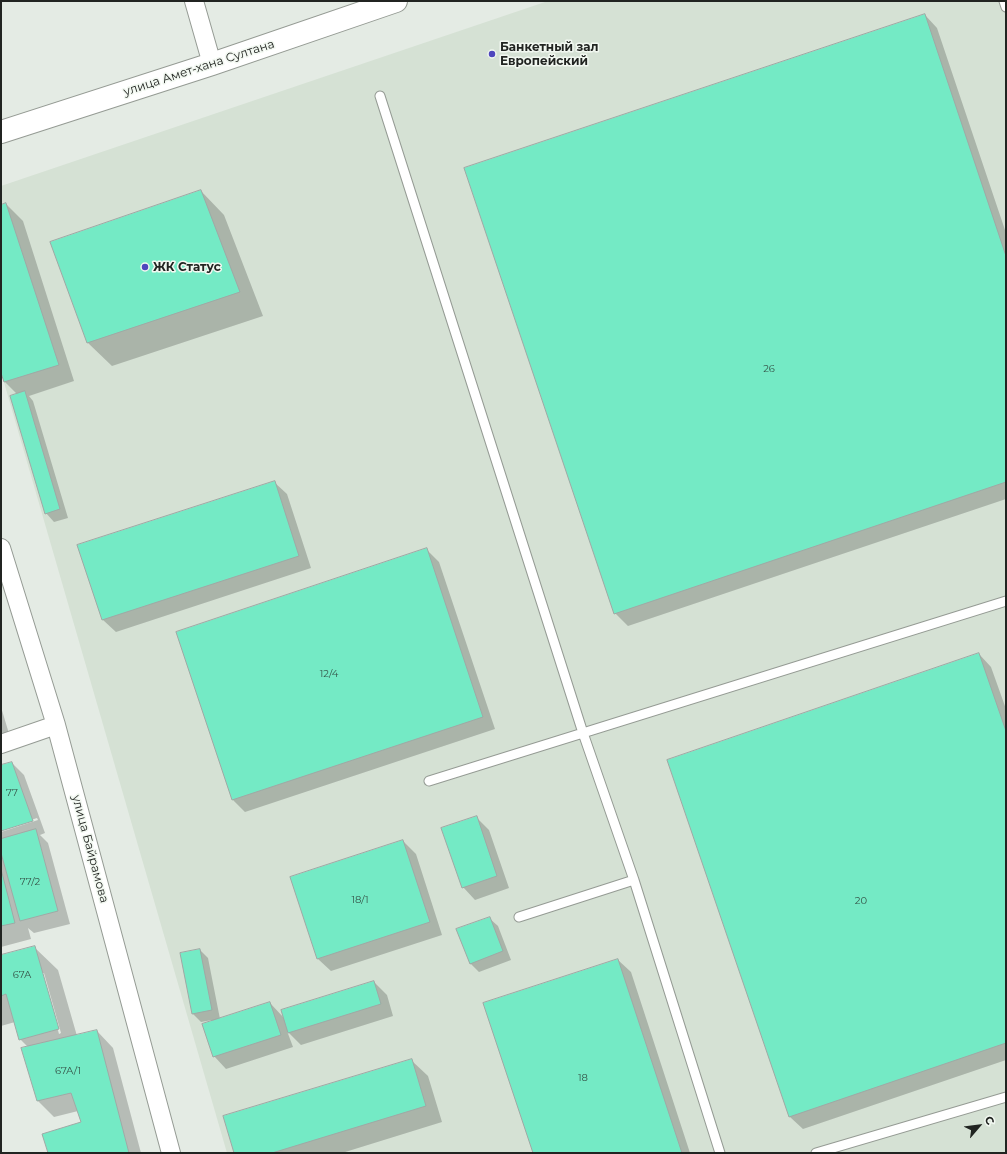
<!DOCTYPE html>
<html>
<head>
<meta charset="utf-8">
<style>
  body { margin:0 }
  #map { position:relative; width:1007px; height:1154px; overflow:hidden; background:#e4ebe4; font-family:Montserrat,sans-serif }
  canvas { display:block }
  .frame { position:absolute; inset:0; border:2px solid #212421; pointer-events:none }
  .north { position:absolute; left:959px; top:1106px; width:40px; height:40px; -webkit-text-stroke:3px #f2f8f1; paint-order:stroke; rotate:62deg; font-size:11px; font-weight:700; line-height:16px; text-align:center; color:#212421 }
  .north::after { content:''; display:block; margin:auto; width:14px; height:18px; background:#212421; clip-path:polygon(50% 0,100% 100%,50% 72%,0 100%) }
</style>
</head>
<body>
<div id="map">
<canvas width="1007" height="1154"></canvas>
<div class="frame"></div>
<div class="north">С</div>
</div>
<script>
const c = document.querySelector('canvas').getContext('2d');
c.lineJoin = 'round';
function fill(path, color) { c.fillStyle = color; c.fill(path, 'evenodd'); }
function strokePath(path, color, width, dash) { c.strokeStyle = color; c.lineWidth = width; c.lineCap = dash ? 'butt' : 'round'; c.setLineDash(dash || []); c.stroke(path); }
function write(font, color, halo, rows, align = 'center') {
  c.font = font + ' Montserrat,sans-serif'; c.lineWidth = 3; c.setLineDash([]); c.textBaseline = 'middle'; c.strokeStyle = halo; c.fillStyle = color; for (const [text, x, y, turn = 0] of rows) {
    c.save(); c.translate(x, y); c.rotate((+turn || 0) * Math.PI / 180); c.textAlign = isNaN(turn) ? turn : align; if (halo) c.strokeText(text, 0, 0); c.fillText(text, 0, 0); c.restore();
  }
}
const built = new Path2D(`
  M548 1H1006V1153H227L1 372V186Z`);
const shadow = new Path2D(`
  M925 15 937 28 1006 233V499L628 626 615 613Z
  M201 191 224 215 263 316 112 366 88 343 52 243Z
  M6 204 23 221 74 381 29 396 33 401 68 518 54 522 46 513 18 395 5 382 1 370V206Z
  M274 482 287 494 311 568 116 632 103 620 79 546Z
  M426 549 439 562 495 729 245 812 233 800Z
  M979 654 991 667 1006 709V1060L803 1129 790 1117Z
  M1 707 10 737 1 739Z
  M12 763 24 775 45 833 40 835 48 843 70 924 34 933 28 928 31 939 1 947V854L3 856 1 849V832L38 820 37 818 1 830V766Z
  M476 817 489 830 509 888 475 900 463 887Z
  M403 841 416 854 442 935 331 971 318 959Z
  M489 918 498 926 511 960 479 972 470 963Z
  M34 947 58 970 77 1036 97 1031 113 1048 141 1153H49L82 1123 78 1111 54 1117 37 1100 29 1048 20 1039 15 1022 1 1026V957ZM42 973H44L61 1033 59 1034Z
  M200 950 208 958 220 1019 270 1003 284 1018 374 982 387 995 393 1016 301 1045 287 1031 293 1047 226 1069 214 1056 212 1020 201 1022 193 1014Z
  M618 960 631 972 690 1153H534Z
  M411 1060 428 1076 442 1122 342 1153H235Z`);
const building = new Path2D(`
  M925 14 1006 256V482L614 614 464 168Z
  M201 190 240 292 87 343 50 242Z
  M6 203 59 365 4 382 1 373V205Z
  M25 391 60 509 45 514 10 396Z
  M275 481 299 556 102 620 77 545Z
  M427 548 483 717 232 800 176 632Z
  M979 653 1006 731V1043L789 1117 667 760Z
  M12 762 33 821 1 831V765Z
  M477 816 497 876 462 888 441 828Z
  M36 829 58 911 20 921 1 853V839Z
  M403 840 430 922 317 959 290 877Z
  M1 869 15 923 1 926Z
  M490 917 503 951 470 964 456 929Z
  M35 946 59 1029 19 1040 6 994 1 996V955Z
  M200 949 212 1010 192 1014 180 953Z
  M618 959 682 1153H533L483 1003Z
  M374 981 381 1004 288 1033 281 1010Z
  M270 1002 281 1035 213 1057 202 1024Z
  M97 1030 129 1153H48L42 1134 81 1122 71 1093 37 1101 21 1048Z
  M412 1059 426 1106 272 1153H234L223 1116Z`);
const service = new Path2D(`
  M1004 1 1006 7
  M380 96 583 733 634 880 720 1153
  M429 781 1006 601
  M519 917 634 880
  M816 1153 1006 1097`);
const minor = new Path2D(`
  M194 1 212 64
  M1 548 56 725 171 1153
  M1 744 56 725`);
const primary = new Path2D(`
  M1 132 212 64 396 1`);
const markers = [
  [492,54,4,"#4e46bd"],
  [145,267,4,"#4e46bd"]
];
const numberNames = [
  ["26",769,369],
  ["12/4",329,674],
  ["77",12,793],
  ["77/2",30,882],
  ["18/1",360,900],
  ["20",861,901],
  ["67А",22,975],
  ["67А/1",68,1071],
  ["18",583,1078]
];
const poiNames = [
  ["Банкетный зал",500,47],
  ["Европейский",500,61],
  ["ЖК Статус",153,267]
];
const streetNames = [
  ["улица Амет-хана Султана",199,68,-18],
  ["улица Байрамова",90,849,75]
];
fill(built, '#d5e1d4');
fill(shadow, '#0003');
fill(building, '#74eac5');
strokePath(building, '#9fa9a5', 1);
strokePath(service, '#959b94', 11);
strokePath(minor, '#959b94', 20);
strokePath(primary, '#959b94', 24);
strokePath(service, '#fff', 9);
strokePath(minor, '#fff', 18);
strokePath(primary, '#fff', 22);
for (const [x, y, r, color] of markers) { const dot = new Path2D(); dot.arc(x, y, r, 0, 2 * Math.PI); c.fillStyle = color; c.fill(dot); strokePath(dot, '#f2f8f1', 1.5); }
write('10px', '#36564a', null, numberNames);
write('bold 12px', '#212421', '#f2f8f1', poiNames, 'left');
write('12px', '#212421', '#f2f8f1', streetNames);
</script>
</body>
</html>
